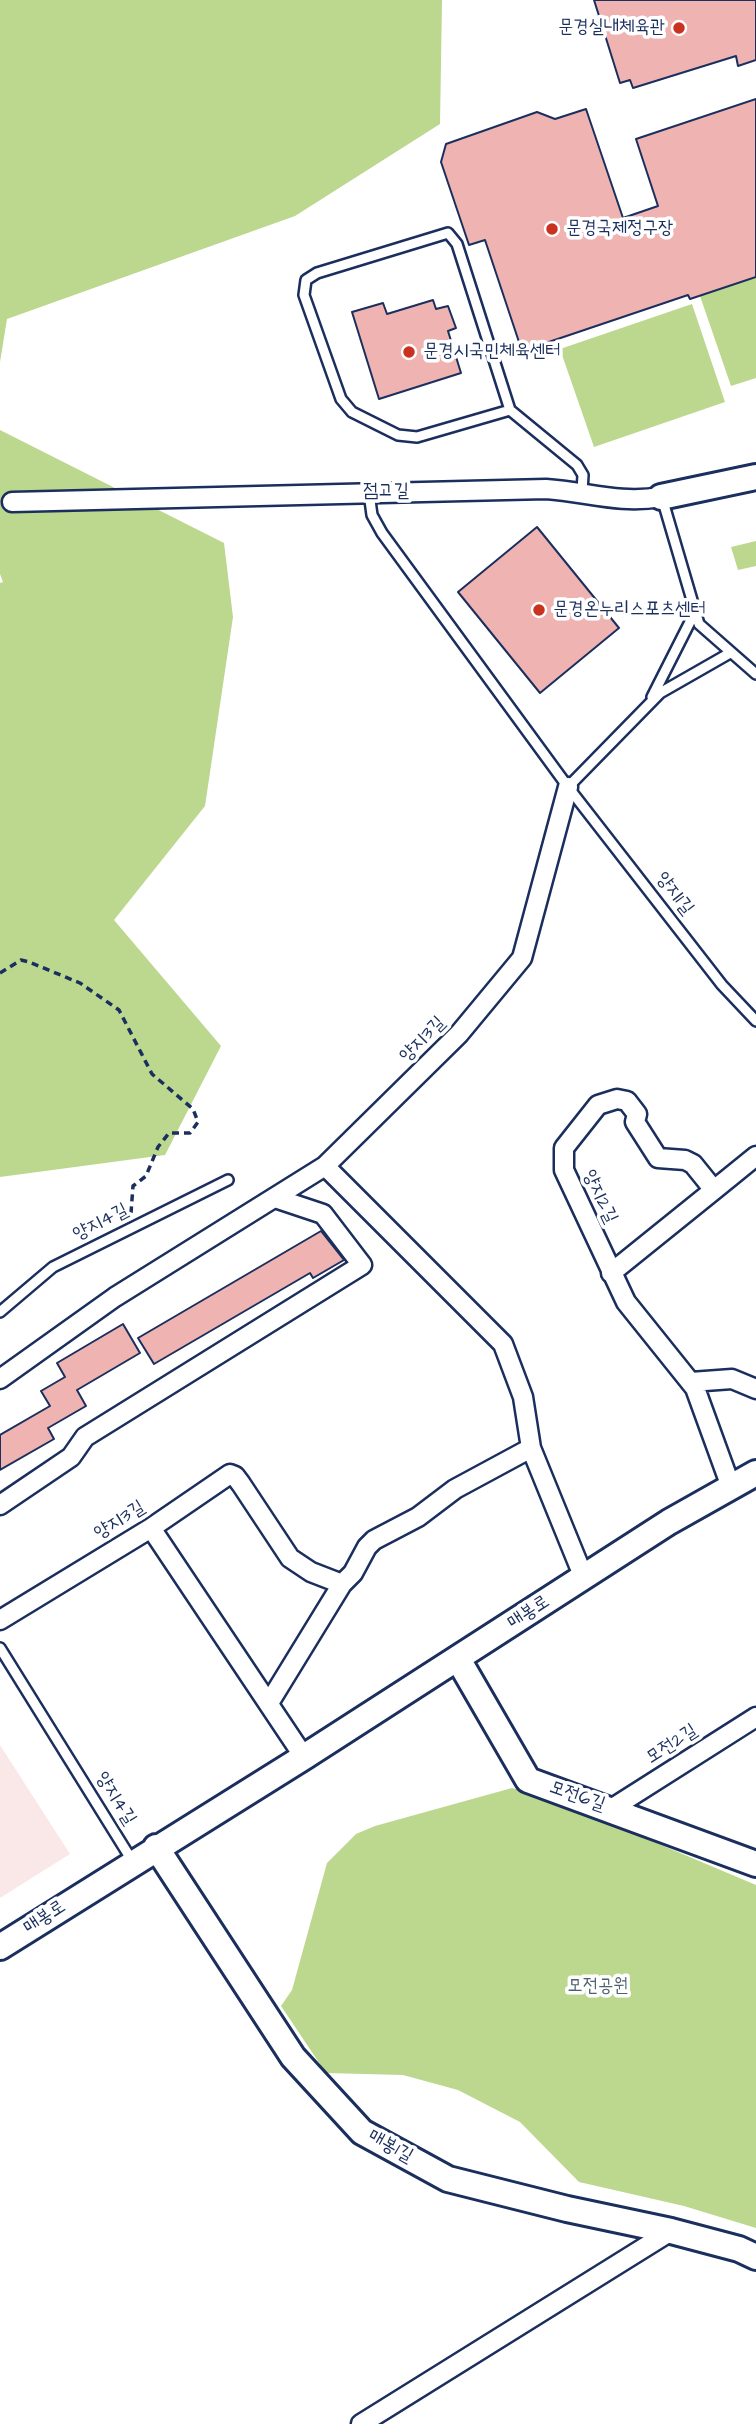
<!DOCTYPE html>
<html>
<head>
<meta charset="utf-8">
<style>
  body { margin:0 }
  canvas { display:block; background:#fff }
</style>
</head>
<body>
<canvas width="756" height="2424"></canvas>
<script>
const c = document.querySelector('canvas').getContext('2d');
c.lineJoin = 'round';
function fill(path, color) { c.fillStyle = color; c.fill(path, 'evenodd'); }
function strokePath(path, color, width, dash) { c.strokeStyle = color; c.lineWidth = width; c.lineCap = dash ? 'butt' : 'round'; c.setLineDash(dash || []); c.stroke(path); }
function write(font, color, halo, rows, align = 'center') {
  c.font = font + ' "Architects Daughter","Poor Story",sans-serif'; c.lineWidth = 7; c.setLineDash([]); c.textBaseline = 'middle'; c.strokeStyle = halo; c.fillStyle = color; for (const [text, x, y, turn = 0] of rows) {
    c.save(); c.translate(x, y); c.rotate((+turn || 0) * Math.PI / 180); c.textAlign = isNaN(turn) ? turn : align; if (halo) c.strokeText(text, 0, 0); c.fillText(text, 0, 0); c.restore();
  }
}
const built = new Path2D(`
  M0 1745 70 1854 0 1898Z`);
const green = new Path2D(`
  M0 0H442L440 124 295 216 7 319 0 362Z
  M756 277V378L731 386 700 296Z
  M692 304 725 402 594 447 560 349Z
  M0 430 224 543 233 617 205 806 114 920 221 1046 165 1155 0 1177V583L3 582 0 574Z
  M756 541V566L738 570 731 547Z
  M512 1788 550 1798 756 1885V2228L684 2206 579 2182 520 2122 458 2090 403 2075 326 2073 281 2006 292 1990 327 1863 356 1834 375 1826Z`);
const building = new Path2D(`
  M594 0H756V60L738 66 736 56 633 88 630 80 620 83Z
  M756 99V277L690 299 688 295 522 351 485 240 469 245 441 162 446 144 537 112 555 119 586 109 623 218 658 206 636 139Z
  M433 300 436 309 448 306 456 328 448 331 461 373 379 399 352 312 383 303 387 314Z
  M537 527 619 628 540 693 458 592Z
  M321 1231 344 1260 313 1278 310 1273 154 1364 138 1338Z
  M123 1324 140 1353 77 1390 86 1406 48 1428 54 1439 0 1470V1435L50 1406 41 1391 65 1377 57 1363Z`);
const path = new Path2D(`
  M0 973 21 960 29 962 80 983 119 1010 152 1074 193 1109 198 1122 190 1133H169L158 1147 146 1176 133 1186 131 1213`);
const lane = new Path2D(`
  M510 410 457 244 448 233 317 273 306 280 304 295 341 399 352 412 398 435 417 437 510 410 577 465 583 475 582 492
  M369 493 372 515 382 533 568 787 722 985 756 1021
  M662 498 699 624 756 674
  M652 697 694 614
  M568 787 660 693 730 653
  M0 1312 53 1267 228 1180
  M0 1648 133 1862`);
const street = new Path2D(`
  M12 502 546 489C588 492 619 504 661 497
  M568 787 522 958 459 1034 325 1166 503 1344 523 1397 531 1448 584 1578
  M611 1273 714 1190
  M0 1379 115 1297 325 1166
  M691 1382 732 1379 756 1389
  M731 1487 695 1388 626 1302 564 1170V1148L598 1105 617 1099 627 1101 637 1114 635 1122 658 1158 685 1160 693 1164 714 1190 756 1156
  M0 1505 71 1457 85 1437 362 1265 323 1214 275 1198
  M151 1528 304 1757
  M0 1620 151 1528 230 1474 235 1476 241 1484 290 1558 311 1572 342 1584 353 1573 367 1547 374 1540 418 1517 455 1489 531 1448
  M269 1703 342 1584
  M611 1809 756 1717
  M361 2424 671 2231`);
const secondary = new Path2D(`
  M661 497 756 477
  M458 1659 528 1780 756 1864
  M156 1847 293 2057 362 2132 448 2179 567 2209 671 2231 739 2249 756 2257
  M0 1947 304 1757 669 1522 756 1473`);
const markers = [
  [679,28,7,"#c8321e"],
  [552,229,7,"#c8321e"],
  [409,352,7,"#c8321e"],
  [539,610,7,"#c8321e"]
];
const poiNames = [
  ["문경실내체육관",665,28,"right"],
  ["문경국제정구장",566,229],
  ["문경시국민체육센터",423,352],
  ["문경온누리스포츠센터",553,610]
];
const streetNames = [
  ["점고길",386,492],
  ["양지1길",674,894,52],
  ["양지3길",423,1040,-45],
  ["양지2길",599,1197,65],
  ["양지4길",101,1223,-27],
  ["양지3길",120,1521,-32],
  ["매봉로",529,1613,-33],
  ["모전2길",672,1745,-33],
  ["모전6길",577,1797,19],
  ["양지4길",115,1799,58],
  ["매봉로",45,1918,-33],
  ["매봉1길",390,2147,29]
];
const parkNames = [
  ["모전공원",598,1987]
];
fill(built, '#fae8e8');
fill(green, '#bcd78e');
fill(building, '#efb3b1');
strokePath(building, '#1b2f5e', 2);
strokePath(lane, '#1b2f5e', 14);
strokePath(street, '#1b2f5e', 23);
strokePath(secondary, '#1b2f5e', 30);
strokePath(path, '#1b2f5e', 3.5, [7, 5]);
strokePath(lane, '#fff', 9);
strokePath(street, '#fff', 18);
strokePath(secondary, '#fff', 24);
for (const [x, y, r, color] of markers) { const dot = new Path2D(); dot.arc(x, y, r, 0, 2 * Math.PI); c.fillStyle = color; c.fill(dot); strokePath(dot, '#fff', 2.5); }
write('19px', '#1b2f5e', '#fff', poiNames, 'left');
write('19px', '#1b2f5e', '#fff', streetNames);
write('19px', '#4b616c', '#fff', parkNames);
</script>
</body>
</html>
